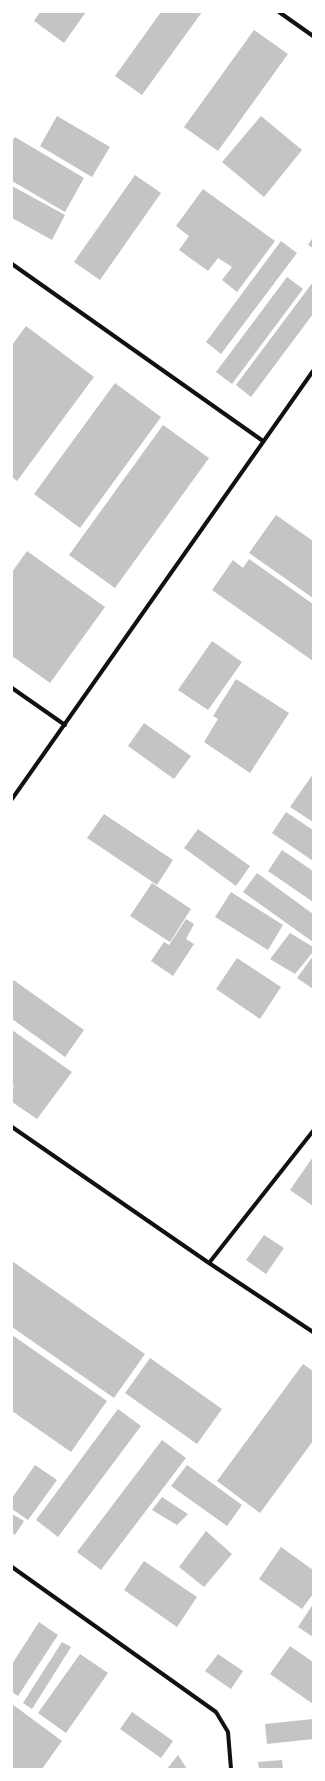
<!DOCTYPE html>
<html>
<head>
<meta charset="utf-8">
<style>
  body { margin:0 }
  #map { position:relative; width:325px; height:1781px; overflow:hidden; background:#fff; font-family:Arial,sans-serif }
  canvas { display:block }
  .frame { position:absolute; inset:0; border:13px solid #fff; pointer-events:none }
</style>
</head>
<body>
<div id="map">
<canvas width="325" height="1781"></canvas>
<div class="frame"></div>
</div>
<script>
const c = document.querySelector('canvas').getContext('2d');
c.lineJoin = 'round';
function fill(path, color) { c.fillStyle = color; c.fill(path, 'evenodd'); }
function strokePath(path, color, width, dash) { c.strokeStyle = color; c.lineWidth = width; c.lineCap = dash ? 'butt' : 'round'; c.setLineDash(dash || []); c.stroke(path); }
const building = new Path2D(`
  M40 12H86L64 43 34 21Z
  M161 12H202L142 95 115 76Z
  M254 30 288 54 218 151 184 127Z
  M57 116 110 147 92 177 40 146Z
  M261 116 302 150 264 197 222 162Z
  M15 137 84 178 65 212 12 181V141Z
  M135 175 161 193 100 280 74 262Z
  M12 186 65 215 52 240 12 218Z
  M203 189 275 241 237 292 222 280 232 267 218 258 208 271 179 250 189 236 176 226Z
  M313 237V248L308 245Z
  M281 241 297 253 221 354 206 342Z
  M287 277 303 289 232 384 216 372Z
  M313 282V314L251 397 236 385Z
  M26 326 94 377 17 481 12 477V345Z
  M115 383 161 417 80 528 34 494Z
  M163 425 209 458 115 588 69 555Z
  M276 515 313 541V598L249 553Z
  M27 551 105 607 50 683 12 656V572Z
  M249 559 313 604V661L212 590 233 560 243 568Z
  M212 641 242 662 208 710 178 690Z
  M236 679 289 713 250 773 204 742 218 719 213 716Z
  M144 723 191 756 174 779 128 746Z
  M313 774V822L290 807Z
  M286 812 313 830V861L272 833Z
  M104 814 173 860 157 885 87 838Z
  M198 829 250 866 236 886 184 848Z
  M282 850 313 871V902L268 871Z
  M257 873 313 914V942L243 892Z
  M152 883 191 909 170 942 130 916Z
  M231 892 283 925 268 950 215 917Z
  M186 919 194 924 186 939 194 944 173 976 151 961 164 942 169 945Z
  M290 933 313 947V952L295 974 270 959Z
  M313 956V989L297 978Z
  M237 958 281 987 260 1019 216 989Z
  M12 979 84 1030 65 1057 12 1019Z
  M12 1030 72 1072 37 1119 12 1102V1090L14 1087 12 1086Z
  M313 1157V1206L290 1190Z
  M264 1235 284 1248 266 1274 246 1260Z
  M12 1261 145 1354 114 1398 12 1327Z
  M12 1335 107 1401 71 1452 12 1411Z
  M150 1358 222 1409 197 1444 125 1393Z
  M303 1364 313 1371V1441L260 1513 217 1481Z
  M118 1409 141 1426 58 1537 36 1520Z
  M162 1440 186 1458 101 1570 77 1552Z
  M35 1465 57 1480 28 1520 12 1509V1498Z
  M187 1465 242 1505 227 1526 171 1486Z
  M162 1497 188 1514 177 1525 152 1510Z
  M12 1514 24 1521 15 1535 12 1533Z
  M206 1531 232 1554 204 1587 179 1567Z
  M281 1547 313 1570V1594L302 1609 259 1579Z
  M144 1561 197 1597 177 1627 124 1590Z
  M313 1604V1637L298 1627Z
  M39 1622 58 1635 18 1696 12 1692V1664Z
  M62 1642 71 1647 32 1709 23 1703Z
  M290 1646 313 1662V1704L270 1674Z
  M80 1654 108 1673 66 1733 38 1713Z
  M218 1654 243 1671 231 1689 205 1671Z
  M12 1704 62 1741 42 1769H12Z
  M132 1712 173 1741 161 1758 120 1729Z
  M313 1719V1739L267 1744 265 1724Z
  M178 1755 187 1769H167Z
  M282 1760 283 1769H259L258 1762Z`);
const minor = new Path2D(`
  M279 12 313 36
  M12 264 263 441
  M12 688 65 725
  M12 799 313 371
  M12 1127 209 1263 313 1332
  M209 1263 313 1131
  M12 1567 216 1712 228 1732 231 1769`);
fill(building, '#c4c4c4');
strokePath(minor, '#111', 4);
</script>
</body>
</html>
